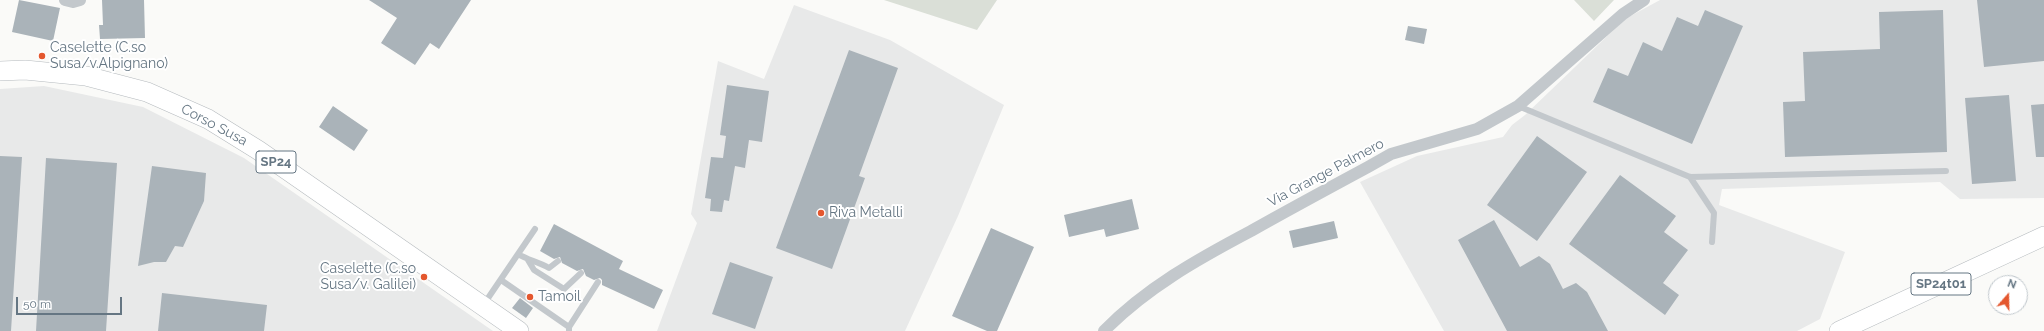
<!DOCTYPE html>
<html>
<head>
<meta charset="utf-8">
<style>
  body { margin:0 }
  #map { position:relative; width:2044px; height:331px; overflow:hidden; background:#fafaf8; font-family:Raleway,sans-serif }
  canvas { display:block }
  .north { position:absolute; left:1988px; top:275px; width:40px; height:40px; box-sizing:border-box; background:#fff; border:1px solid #c1c8cd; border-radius:50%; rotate:20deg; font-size:11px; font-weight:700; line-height:16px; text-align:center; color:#657683 }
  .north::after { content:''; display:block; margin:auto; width:14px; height:18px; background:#e4572e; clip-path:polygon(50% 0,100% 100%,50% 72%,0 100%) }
  .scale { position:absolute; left:16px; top:297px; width:106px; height:18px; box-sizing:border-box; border:2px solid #657683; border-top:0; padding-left:5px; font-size:12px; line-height:14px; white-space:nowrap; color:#657683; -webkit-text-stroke:3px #fff; paint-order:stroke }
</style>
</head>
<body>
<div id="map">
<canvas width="2044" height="331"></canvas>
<div class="north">N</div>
<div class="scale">50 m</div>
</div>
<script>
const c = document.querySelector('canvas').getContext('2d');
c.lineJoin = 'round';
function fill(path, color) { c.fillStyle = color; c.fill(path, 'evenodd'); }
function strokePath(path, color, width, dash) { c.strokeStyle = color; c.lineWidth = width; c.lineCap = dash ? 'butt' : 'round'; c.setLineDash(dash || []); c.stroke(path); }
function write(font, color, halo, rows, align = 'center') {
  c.font = font + ' Raleway,sans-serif'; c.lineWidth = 4; c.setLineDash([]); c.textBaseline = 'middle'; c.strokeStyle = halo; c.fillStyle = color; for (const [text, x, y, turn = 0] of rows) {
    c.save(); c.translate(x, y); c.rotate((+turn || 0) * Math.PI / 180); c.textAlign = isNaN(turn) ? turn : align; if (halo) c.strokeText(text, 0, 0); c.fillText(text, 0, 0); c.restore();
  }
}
const built = new Path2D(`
  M1660 0H2044V198L1960 199 1940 182 1722 189 1719 205 1845 252 1820 319 1797 331H1444L1360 182 1417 156 1503 137 1512 125 1525 115 1625 19Z
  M794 5 890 40 1004 105 958 216 905 331H657L697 223 691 214 718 61 764 79Z
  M44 86 143 107 244 158 493 331H0V89Z`);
const green = new Path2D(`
  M884 0H997L977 30Z
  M1574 0H1614L1594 21Z`);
const building = new Path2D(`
  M19 0 60 8 53 41 12 32Z
  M102 0H144L145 38 100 39 99 25H103Z
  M369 0H471L439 49 430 43 415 65 381 43 397 18Z
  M1977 0H2044V61L1984 67Z
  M1705 10 1743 26 1692 144 1593 102 1608 68 1628 76 1643 42 1662 51 1677 17 1698 26Z
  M1943 10 1947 152 1785 157 1783 102 1805 101 1803 52 1880 49 1879 12Z
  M1408 26 1427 29 1424 44 1405 40Z
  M849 50 898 68 859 176 865 178 832 269 776 248Z
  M727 85 769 91 762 142 749 140 745 168 735 166 729 201 724 200 722 212 710 211 711 199 705 198 711 157 723 158 726 136 720 135Z
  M2009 95 2016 181 1972 184 1965 98Z
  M2044 104V157H2036L2031 105Z
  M333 106 368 130 354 151 319 127Z
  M1537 136 1587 172 1537 241 1487 205Z
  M0 156 22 157 11 331H0Z
  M46 158 117 163 106 331H36Z
  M152 166 206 173 204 201 183 247 175 246 166 262H154L138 266Z
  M1620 175 1676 216 1664 232 1688 250 1663 283 1679 295 1665 315 1569 244Z
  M1132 199 1139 229 1106 237 1104 229 1069 237 1064 215Z
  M1494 220 1520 267 1539 256 1550 264 1563 289 1576 283 1587 292 1608 331H1507L1458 240Z
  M1334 221 1338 238 1293 248 1289 231Z
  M554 224 623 261 619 269 663 290 654 309 602 285V280L600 278 594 280 586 276 583 269 577 271 562 263 560 257 554 259 540 251Z
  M991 228 1034 247 997 331H987L952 316Z
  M730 262 773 277 755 329 712 314Z
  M162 293 267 305 264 331H158Z
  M520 298 533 308 526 318 512 308Z`);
const lane = new Path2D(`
  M1518 106 1690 177 1946 171
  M1690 177 1714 213 1712 242
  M518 254C528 260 539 262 549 268L558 261
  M528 260 534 270 564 289 581 273
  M501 280 569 327V331
  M484 304 535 229
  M569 327 598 282`);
const street = new Path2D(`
  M65 0 73 2 80 0
  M1104 331C1146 288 1198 259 1251 231 1290 209 1329 188 1368 167L1391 154 1477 129 1518 106 1623 14 1644 0`);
const primary = new Path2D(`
  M0 71 25 70 86 76 147 92 208 119 258 150 519 331
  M1839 331 2044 236`);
const markers = [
  [42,56,4,"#e4572e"],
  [821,213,4,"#e4572e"],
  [424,277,4,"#e4572e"],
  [530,297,4,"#e4572e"]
];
const shields = [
  [276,162,40],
  [1941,284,60]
];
const shieldNames = [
  ["SP24",276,162],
  ["SP24t01",1941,284]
];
const poiNames = [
  ["Caselette (C.so",50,48],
  ["Susa/v.Alpignano)",50,64],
  ["Riva Metalli",829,213],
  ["Caselette (C.so",416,269,"right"],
  ["Susa/v. Galilei)",416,285,"right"],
  ["Tamoil",538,297]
];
const streetNames = [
  ["Corso Susa",214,125,28],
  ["Via Grange Palmero",1326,173,-28]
];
fill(built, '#e8e9e9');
fill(green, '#dadfd7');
fill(building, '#aab3b9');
strokePath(primary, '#b5babe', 20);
strokePath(lane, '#c3c8cc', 6);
strokePath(street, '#c3c8cc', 12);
strokePath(primary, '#fff', 19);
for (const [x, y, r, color] of markers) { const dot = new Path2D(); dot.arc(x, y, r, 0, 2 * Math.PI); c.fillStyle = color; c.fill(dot); strokePath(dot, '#fff', 1.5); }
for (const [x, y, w] of shields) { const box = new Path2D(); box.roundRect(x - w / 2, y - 11, w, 22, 3); c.fillStyle = '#fff'; c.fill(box); strokePath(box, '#657683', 1); }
write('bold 13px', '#657683', null, shieldNames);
write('14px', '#657683', '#fff', poiNames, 'left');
write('14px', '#657683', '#fff', streetNames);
</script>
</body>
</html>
